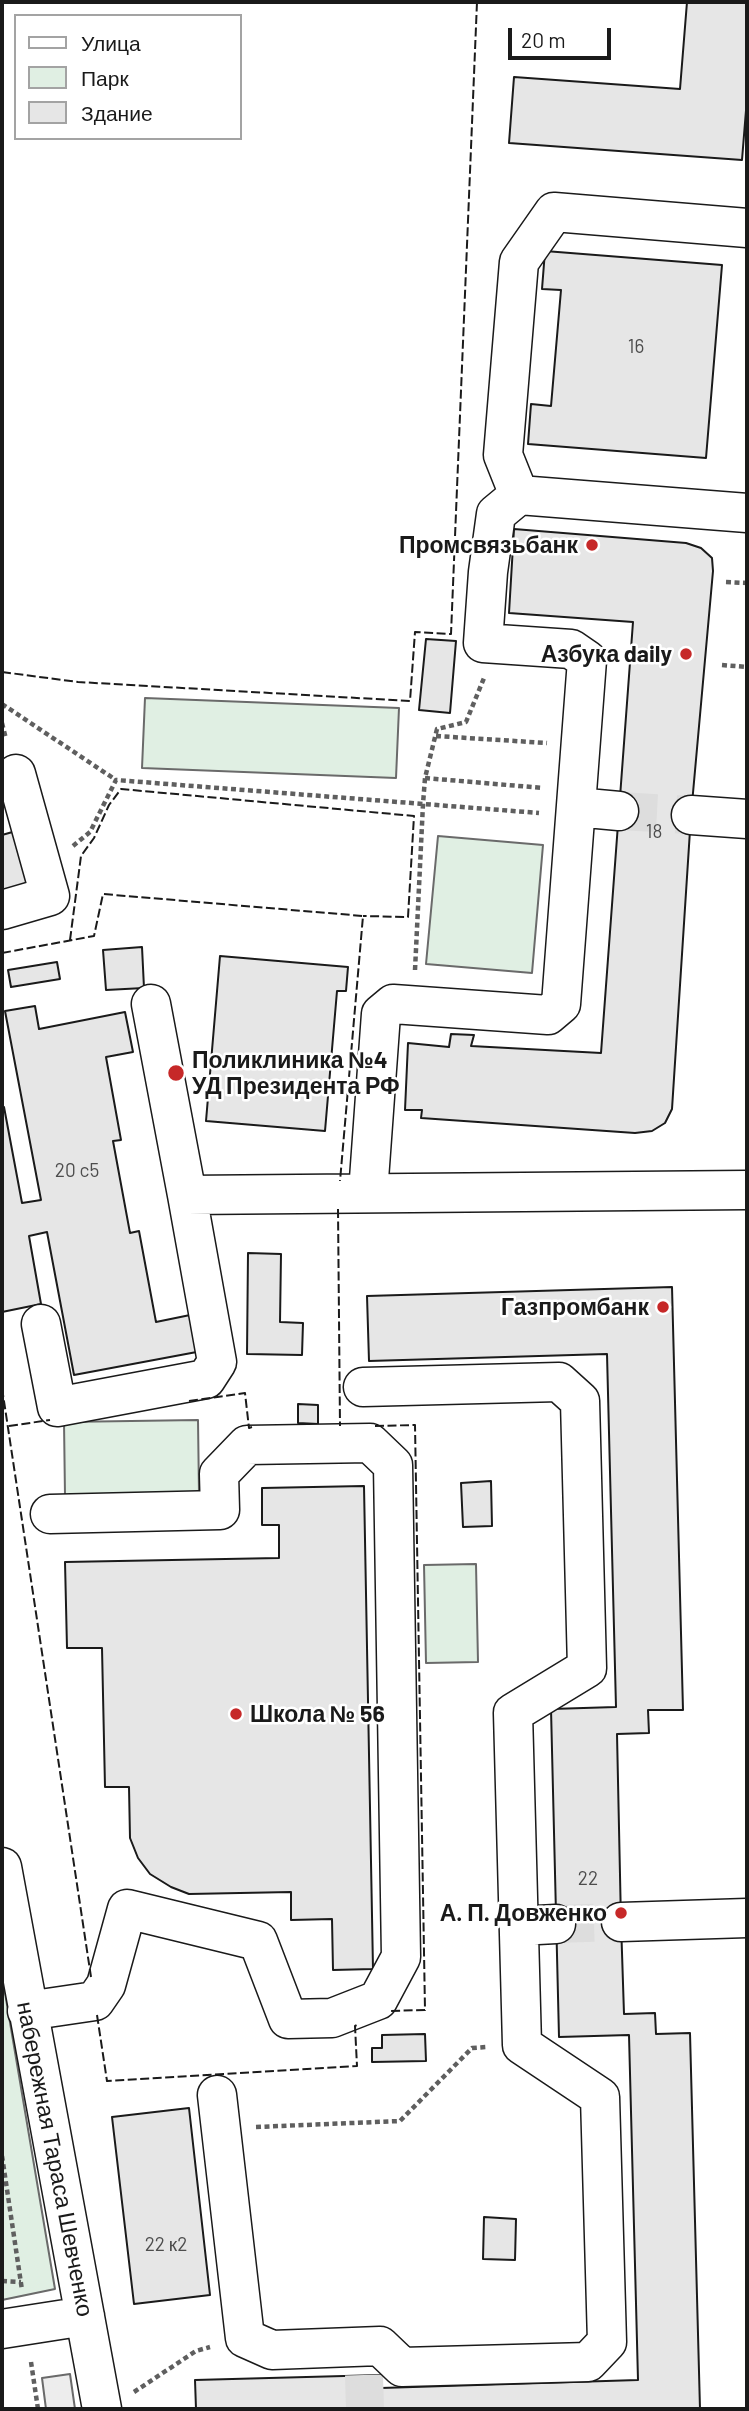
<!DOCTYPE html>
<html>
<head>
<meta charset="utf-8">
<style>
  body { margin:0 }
  #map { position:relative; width:749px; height:2411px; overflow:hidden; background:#fff; font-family:Barlow,sans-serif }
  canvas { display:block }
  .frame { position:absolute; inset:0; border:4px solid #1a1a1a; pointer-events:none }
  .legend { position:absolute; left:14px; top:14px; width:228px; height:126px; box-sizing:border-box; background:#fff; border:2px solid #a3a3a3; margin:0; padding:9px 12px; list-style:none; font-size:21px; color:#1a1a1a }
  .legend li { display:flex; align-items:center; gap:14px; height:35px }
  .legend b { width:35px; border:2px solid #a3a3a3 }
  .scale { position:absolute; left:508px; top:28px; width:103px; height:32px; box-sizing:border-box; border:4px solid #1a1a1a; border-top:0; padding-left:9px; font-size:21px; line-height:24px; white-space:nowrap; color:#1a1a1a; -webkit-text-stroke:5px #fff; paint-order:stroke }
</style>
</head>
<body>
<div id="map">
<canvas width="749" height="2411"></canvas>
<div class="frame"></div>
<ul class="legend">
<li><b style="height:9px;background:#fff"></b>Улица</li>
<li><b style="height:19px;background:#e0efe3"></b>Парк</li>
<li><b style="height:19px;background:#e6e6e6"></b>Здание</li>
</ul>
<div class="scale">20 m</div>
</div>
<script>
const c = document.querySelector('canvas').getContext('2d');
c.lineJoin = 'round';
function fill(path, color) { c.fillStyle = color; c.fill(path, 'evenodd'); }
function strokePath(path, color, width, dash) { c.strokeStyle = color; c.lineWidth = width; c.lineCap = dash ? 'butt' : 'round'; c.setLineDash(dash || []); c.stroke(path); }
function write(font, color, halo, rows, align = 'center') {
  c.font = font + ' Barlow,sans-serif'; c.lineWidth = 5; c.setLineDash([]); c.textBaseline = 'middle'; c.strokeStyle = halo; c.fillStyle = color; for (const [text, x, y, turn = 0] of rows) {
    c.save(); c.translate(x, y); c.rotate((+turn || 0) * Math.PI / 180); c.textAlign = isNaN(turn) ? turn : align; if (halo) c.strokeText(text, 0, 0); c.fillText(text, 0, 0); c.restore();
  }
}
const green = new Path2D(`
  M145 698 399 708 396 778 142 768Z
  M438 836 543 845 532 973 426 964Z
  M198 1420 199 1494 65 1496 64 1422Z
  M476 1564 478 1662 426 1663 424 1565Z
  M2 1975 55 2289 2 2300Z`);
const parking = new Path2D(`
  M70 2374 75 2409H46L42 2378Z`);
const building = new Path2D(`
  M687 2H747V98L742 160 509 143 514 77 680 89Z
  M545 251 722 265 706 458 528 444 531 404 551 406 561 290 542 289Z
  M514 529 686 543 701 548 712 558 713 571 691 815 672 1109 665 1123 652 1131 635 1133 421 1118 422 1110H405L408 1043 449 1047 451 1034 474 1035 471 1046 601 1053 633 622 509 613Z
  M426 639 456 641 450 713 419 710Z
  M16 831 31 887 2 895V835Z
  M142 947 144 988 106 990 103 950Z
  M220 956 348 967 346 991H337L325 1131 206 1121Z
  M57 962 60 979 11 987 8 970Z
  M35 1006 39 1029 125 1012 133 1052 106 1057 121 1140 113 1141 130 1233 139 1231 156 1322 195 1314 202 1351 74 1375 47 1232 29 1236 41 1304 2 1312V1107H4L22 1203 41 1200 5 1011Z
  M248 1253 281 1254 280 1322 303 1323 302 1355 247 1354Z
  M672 1287 683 1710H648L649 1733 617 1734 621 1922 624 2014 655 2013 656 2034 690 2033 700 2409H196L195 2380 381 2375V2388L638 2380 629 2035 559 2037 551 1709 616 1707 607 1354 369 1361 367 1296Z
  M298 1404 318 1405V1424L298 1423Z
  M491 1481 492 1526 463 1527 461 1483Z
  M364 1486 373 1969 333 1970 332 1919 291 1920V1892L189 1894 171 1887 150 1874 138 1858 130 1838 129 1787H105L102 1648H67L65 1562 279 1558V1525H262V1488Z
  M425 2034 426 2061 372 2062V2048H382V2035Z
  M189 2108 210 2295 134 2304 112 2117Z
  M484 2217 516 2219 515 2260 483 2259Z`);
const minorTunnel = new Path2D(`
  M619 811 691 815
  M556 1924 621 1922
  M364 2375 365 2409`);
const path = new Path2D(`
  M726 582 747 583
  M722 665 747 667
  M2 704 116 780
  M2 723 6 739
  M436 736 547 743
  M425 778 543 788
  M73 846 90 832 116 780 539 813
  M415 970 423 804 425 778 437 729 466 722 484 678
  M256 2127 400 2121 472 2048 486 2047
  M2 2156 22 2290
  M2 2281 21 2282
  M31 2362 38 2409
  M134 2392 196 2351 210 2347`);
const minor = new Path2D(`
  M747 228 554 212 519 262 503 455 519 495 747 513
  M576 807 619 811
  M691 815 747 819
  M2 910 50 896 16 774
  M151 1004 187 1195
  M368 1193 381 1014 393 1004 548 1015 561 1004 587 660 571 649 483 643 488 572 496 514 519 495
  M41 1324 57 1407 206 1379 217 1362 187 1195 747 1190
  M2 1867 102 2409
  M621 1922 747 1918
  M519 1926 556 1924
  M27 2011 95 2001 106 1985 127 1909 258 1941 288 2019 332 2018 378 2000 401 1957 393 1465 370 1443 247 1445 219 1474 220 1510 50 1514
  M217 2095 245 2338 272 2350 380 2346 402 2367 588 2362 607 2342 600 2097 522 2045 513 1713 587 1668 580 1401 559 1382 363 1387
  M2 2329 85 2316`);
const fence = new Path2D(`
  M2 672 78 682 410 701 415 632 451 634 477 2
  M70 940 81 856 94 838 109 805 121 789 414 816 408 917 363 916
  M2 953 94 936 103 894 363 916 340 1181
  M338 1209 340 1426
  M2 1388 91 1977
  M189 1401 245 1393 249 1428 252 1427
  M9 1426 50 1420
  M375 1426 415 1425 425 2010 389 2011
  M97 2015 107 2081 357 2066 355 2026 357 2025`);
const markers = [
  [592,545,7,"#c62828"],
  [686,654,7,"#c62828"],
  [176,1073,9,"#c62828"],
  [663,1307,7,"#c62828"],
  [236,1714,7,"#c62828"],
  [621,1913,7,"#c62828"]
];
const numberNames = [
  ["16",636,347],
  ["18",654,832],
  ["20 c5",77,1171],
  ["22",588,1879],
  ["22 к2",166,2245]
];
const poiNames = [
  ["Промсвязьбанк",578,545],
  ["Азбука daily",672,654],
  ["Поликлиника №4",192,1060,"left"],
  ["УД Президента РФ",192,1086,"left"],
  ["Газпромбанк",649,1307],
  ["Школа № 56",250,1714,"left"],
  ["А. П. Довженко",607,1913]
];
const streetNames = [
  ["набережная Тараса Шевченко",55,2159,79]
];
fill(green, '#e0efe3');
strokePath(green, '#6a6a6a', 2);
fill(parking, '#ededed');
strokePath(parking, '#6a6a6a', 2);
fill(building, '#e6e6e6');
strokePath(building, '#1a1a1a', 2);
strokePath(minorTunnel, '#ddd', 38, [38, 19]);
strokePath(minor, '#1a1a1a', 41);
strokePath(path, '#5f5f5f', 4.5, [5, 3.5]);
strokePath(minor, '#fff', 38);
strokePath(fence, '#1a1a1a', 2, [9, 3.5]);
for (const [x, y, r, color] of markers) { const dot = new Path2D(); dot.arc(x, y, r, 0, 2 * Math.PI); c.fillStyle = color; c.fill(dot); strokePath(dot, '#fff', 2.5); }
write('19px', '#4d4d4d', null, numberNames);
write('bold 23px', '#1a1a1a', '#fff', poiNames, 'right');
write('23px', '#1a1a1a', '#fff', streetNames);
</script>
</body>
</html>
